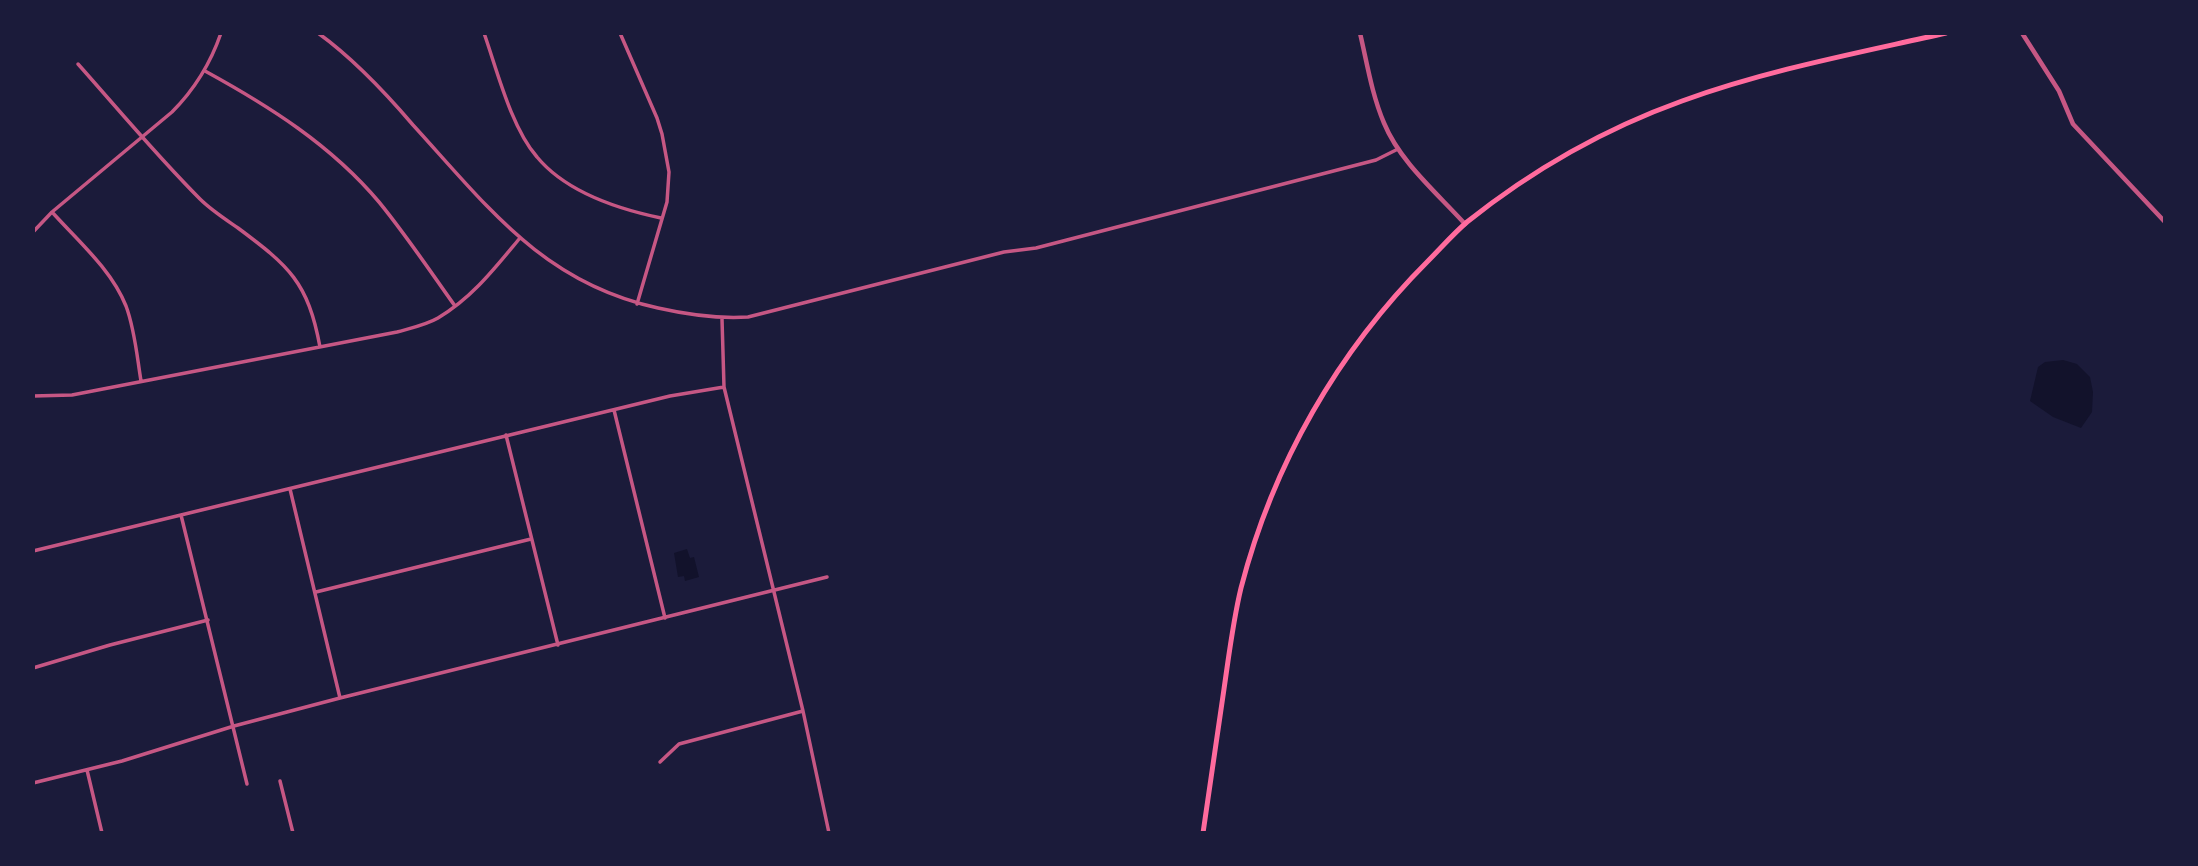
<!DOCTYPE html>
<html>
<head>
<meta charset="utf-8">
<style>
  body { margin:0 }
  #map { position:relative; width:2198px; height:866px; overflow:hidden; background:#1b1b3a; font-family:Overpass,sans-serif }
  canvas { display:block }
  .frame { position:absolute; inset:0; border:35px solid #1b1b3a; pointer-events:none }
</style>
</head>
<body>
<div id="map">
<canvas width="2198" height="866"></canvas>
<div class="frame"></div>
</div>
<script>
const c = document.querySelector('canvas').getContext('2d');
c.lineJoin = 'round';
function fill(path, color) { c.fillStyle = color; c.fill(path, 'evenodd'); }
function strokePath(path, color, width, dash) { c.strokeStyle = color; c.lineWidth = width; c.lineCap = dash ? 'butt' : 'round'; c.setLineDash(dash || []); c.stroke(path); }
const water = new Path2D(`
  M2063 360 2077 364 2090 377 2093 392 2092 412 2081 428 2053 417 2030 401 2038 367 2045 362Z
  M687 549 690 558 694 557 699 577 685 581 684 576 678 577 674 553Z`);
const minor = new Path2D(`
  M318 33C354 59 384 91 413 125 488 207 543 283 658 308 689 315 717 319 748 317L1004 252 1036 248 1376 160 1398 149
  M484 33C497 70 511 127 537 157 566 192 618 209 661 218
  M620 33 657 118 662 134 669 172 667 202 637 304
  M78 64C118 109 157 156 200 199 211 210 225 219 238 228 289 266 308 282 320 347
  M205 71C269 106 331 145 379 202 406 235 430 271 455 306
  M52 212C78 241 111 269 126 306 135 330 137 357 141 381
  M33 232 52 212 172 112C195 89 210 65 221 33
  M722 319 724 387 803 711 829 833
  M33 396 72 395 397 332C411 328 426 325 438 318 472 298 495 268 520 238
  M614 410 665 618
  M506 435 558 645
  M290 489 340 698
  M181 515 247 784
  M33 551 670 396 724 387
  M316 592 531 539
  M33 668 110 645 208 620
  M660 762 679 744 803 711
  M87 770 102 833
  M280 781 293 833
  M33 783 122 761 234 726 340 698 827 577`);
const tertiary = new Path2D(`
  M1360 33C1367 63 1372 95 1384 123 1400 162 1437 193 1465 224
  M2022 33 2059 91 2073 124 2165 222`);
const secondary = new Path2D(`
  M1203 833C1210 785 1217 737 1224 689 1229 655 1233 621 1241 588 1273 464 1338 351 1428 261 1441 248 1453 234 1467 222 1531 171 1604 129 1682 101 1767 70 1858 53 1946 33`);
fill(water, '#12122b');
strokePath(minor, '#c65784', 3.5);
strokePath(tertiary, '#c65784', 4.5);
strokePath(secondary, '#ff6b9d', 5);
</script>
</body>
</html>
